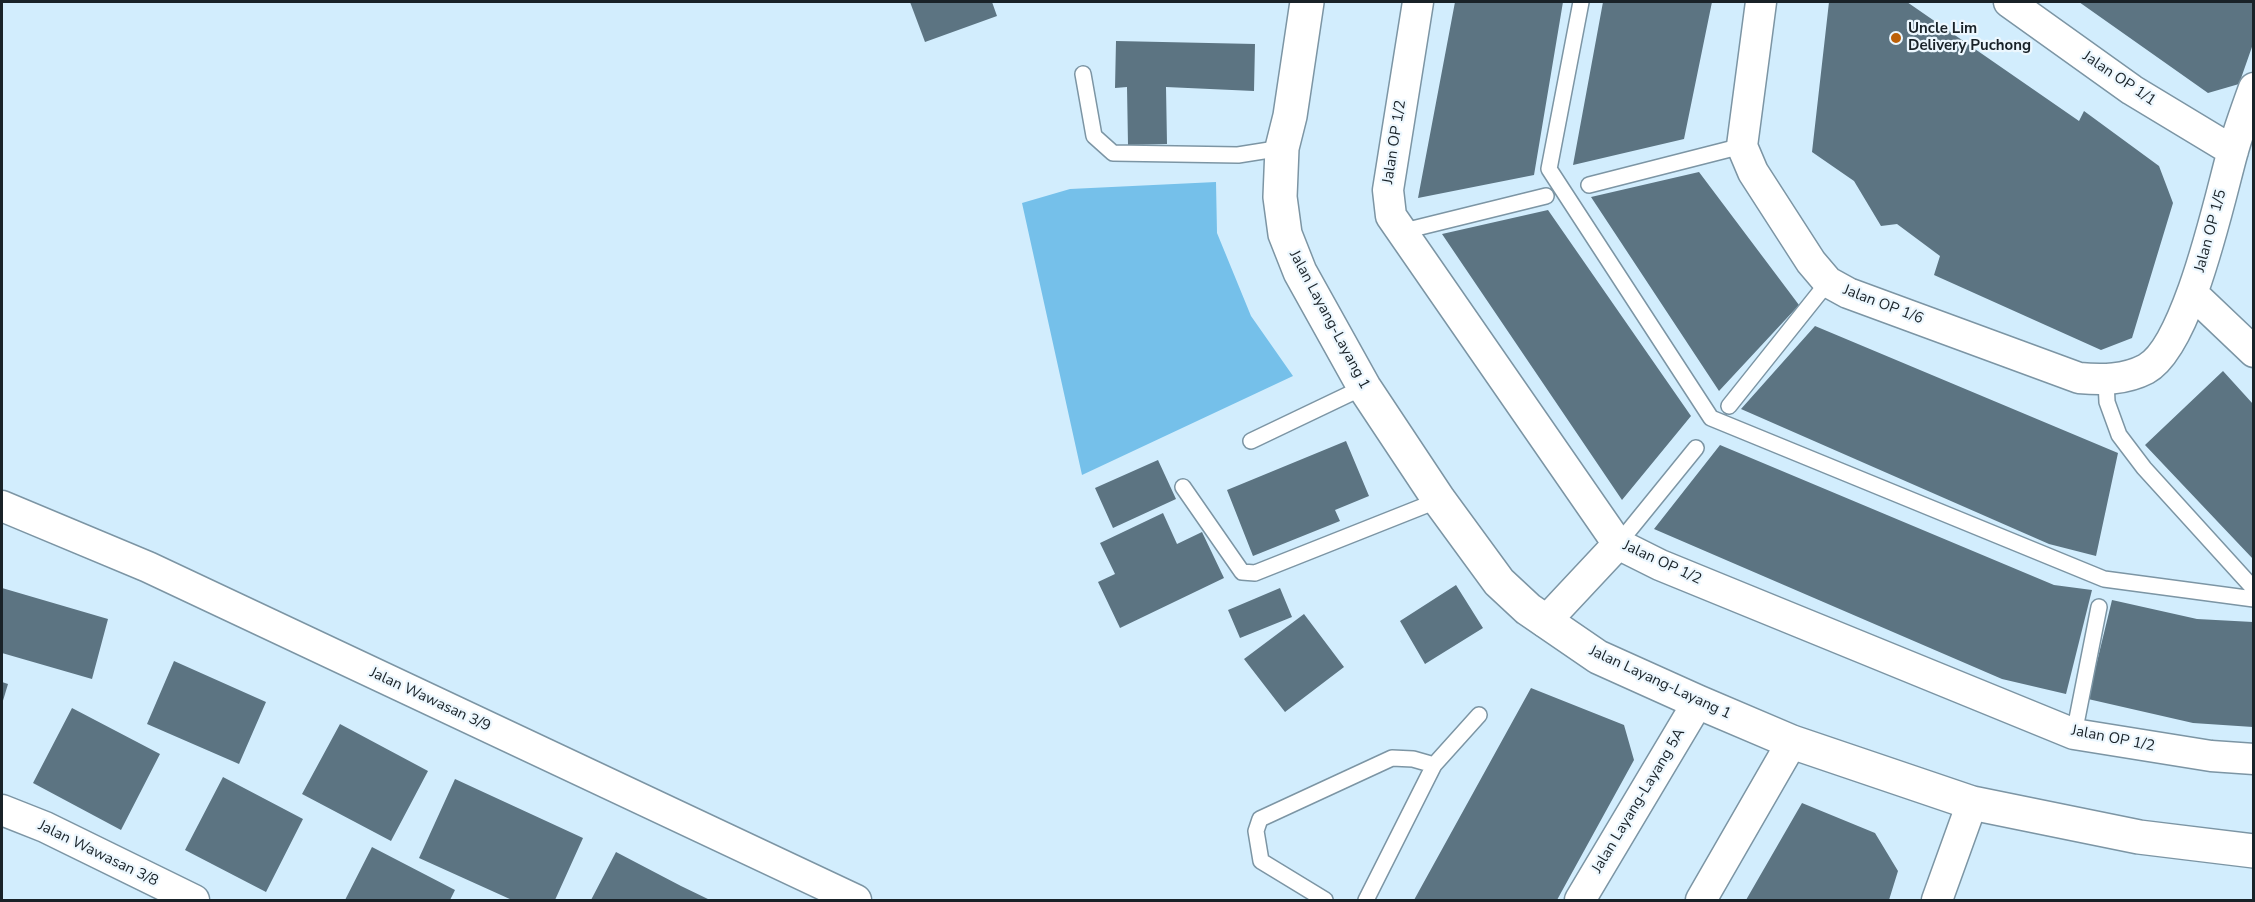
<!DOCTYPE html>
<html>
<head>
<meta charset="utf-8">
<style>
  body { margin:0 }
  #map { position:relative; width:2255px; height:902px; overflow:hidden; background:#d2edfd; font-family:"Nunito Sans",sans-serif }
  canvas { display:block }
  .frame { position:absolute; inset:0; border:3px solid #192228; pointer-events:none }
</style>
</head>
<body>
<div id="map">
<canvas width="2255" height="902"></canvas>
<div class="frame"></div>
</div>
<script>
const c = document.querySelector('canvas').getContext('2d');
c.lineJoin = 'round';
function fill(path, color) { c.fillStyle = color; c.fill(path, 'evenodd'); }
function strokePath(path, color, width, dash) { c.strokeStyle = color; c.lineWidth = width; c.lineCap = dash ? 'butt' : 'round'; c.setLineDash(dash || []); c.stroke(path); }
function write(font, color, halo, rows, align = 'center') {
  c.font = font + ' "Nunito Sans",sans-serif'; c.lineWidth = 4.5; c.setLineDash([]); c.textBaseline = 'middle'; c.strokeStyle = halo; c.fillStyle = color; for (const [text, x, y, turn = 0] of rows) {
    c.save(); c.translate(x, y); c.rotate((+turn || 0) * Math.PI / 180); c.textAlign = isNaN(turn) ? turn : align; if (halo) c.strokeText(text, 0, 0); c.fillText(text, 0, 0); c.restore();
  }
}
const green = new Path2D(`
  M1216 182 1217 233 1251 316 1293 376 1082 475 1022 203 1070 189Z`);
const building = new Path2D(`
  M910 2H992L997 16 925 42Z
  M1455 2H1563L1534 175 1418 198Z
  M1603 2H1712L1684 139 1573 165Z
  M1829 2H1907L2079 121 2084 111 2159 166 2173 203 2132 338 2101 350 1934 275 1940 256 1897 224 1881 226 1854 181 1812 152Z
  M2079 2H2253V44L2239 84 2208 93Z
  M1116 41 1255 44 1254 91 1166 87 1167 144 1128 145 1127 87 1115 88Z
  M1699 172 1799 305 1719 391 1591 197Z
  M1548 210 1691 416 1622 500 1442 234Z
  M1815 326 2118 453 2096 556 2049 544 1741 409Z
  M2223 371 2253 404V559L2145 445Z
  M1346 441 1369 496 1335 510 1340 521 1253 556 1227 490Z
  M1720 445 2054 585 2092 590 2066 694 2002 679 1654 529Z
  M1158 460 1176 499 1113 528 1095 488Z
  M1163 513 1177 544 1202 532 1224 578 1120 628 1098 582 1115 574 1100 543Z
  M1456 585 1483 628 1425 664 1400 621Z
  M2 588 108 619 92 679 2 653Z
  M1280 588 1292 617 1240 638 1228 610Z
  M2112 600 2197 619 2253 622V727L2193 723 2088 699Z
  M1304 614 1344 667 1285 712 1244 659Z
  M174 661 266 702 239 764 147 724Z
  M2 682 8 684 2 704Z
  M1531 688 1624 725 1634 760 1557 900H1414Z
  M72 708 160 754 121 830 33 783Z
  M340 724 428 771 391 841 302 794Z
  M223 777 303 819 266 892 185 850Z
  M455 779 583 838 555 900H512L419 858Z
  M1802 803 1875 833 1898 871 1889 900H1746Z
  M372 847 455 890 450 900H345Z
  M616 852 681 886 710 900H591Z`);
const service = new Path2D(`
  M1581 2 1549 169 1711 418 2104 579 2254 599
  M1083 74 1094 136 1113 153 1238 155 1282 148
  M1589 185 1742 146
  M1400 232 1546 196
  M2106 380 2107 402 2119 435 2144 468 2254 589
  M1729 406 1828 282
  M1251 441 1364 387
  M1183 487 1242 572 1255 573 1439 500
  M1618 544 1696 448
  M2074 734 2099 607
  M1325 900 1261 861 1256 831 1260 819 1392 758 1413 759 1434 765
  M1366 900 1434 765 1479 715`);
const minor = new Path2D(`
  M1418 2 1388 190 1391 216 1618 544 1660 565 2074 734 2211 756 2254 759
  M1761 2 1742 146 1753 172 1811 262 1828 282 1848 293 2079 378C2102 380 2125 380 2146 369 2188 346 2219 201 2232 154 2238 132 2246 110 2254 88
  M2009 2 2132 90 2233 151
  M2193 294 2254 352
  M2 506 148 567 856 900
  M1545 622 1618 544
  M2 810 45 827 194 900
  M1580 900 1698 702
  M1701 900 1792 742
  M1937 900 1972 803`);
const tertiary = new Path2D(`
  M1307 2 1290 116 1282 148 1280 197 1285 234 1300 272 1364 387 1439 500 1499 582 1528 609 1598 657 1698 702 1792 742 1972 803 2139 837 2254 851`);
const markers = [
  [1896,38,6,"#bc6008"]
];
const poiNames = [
  ["Uncle Lim",1908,29],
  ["Delivery Puchong",1908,46]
];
const streetNames = [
  ["Jalan OP 1/1",2119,79,34],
  ["Jalan OP 1/2",1395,142,-81],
  ["Jalan OP 1/5",2211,231,-75],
  ["Jalan OP 1/6",1883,305,21],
  ["Jalan Layang-Layang 1",1329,320,62],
  ["Jalan OP 1/2",1662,563,25],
  ["Jalan Layang-Layang 1",1660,683,25],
  ["Jalan Wawasan 3/9",430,700,25],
  ["Jalan OP 1/2",2113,739,11],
  ["Jalan Layang-Layang 5A",1639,801,-59],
  ["Jalan Wawasan 3/8",98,854,26]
];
fill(green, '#75c0ea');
fill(building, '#5c7482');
strokePath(service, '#7c95a4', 18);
strokePath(minor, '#7c95a4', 33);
strokePath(tertiary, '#7c95a4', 36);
strokePath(service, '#fff', 15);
strokePath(minor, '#fff', 30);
strokePath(tertiary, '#fff', 33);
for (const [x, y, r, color] of markers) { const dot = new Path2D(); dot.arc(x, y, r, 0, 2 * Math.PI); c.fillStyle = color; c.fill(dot); strokePath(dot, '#ecf7fe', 2); }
write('bold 15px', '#192228', '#ecf7fe', poiNames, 'left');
write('15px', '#192228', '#ecf7fe', streetNames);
</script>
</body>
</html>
